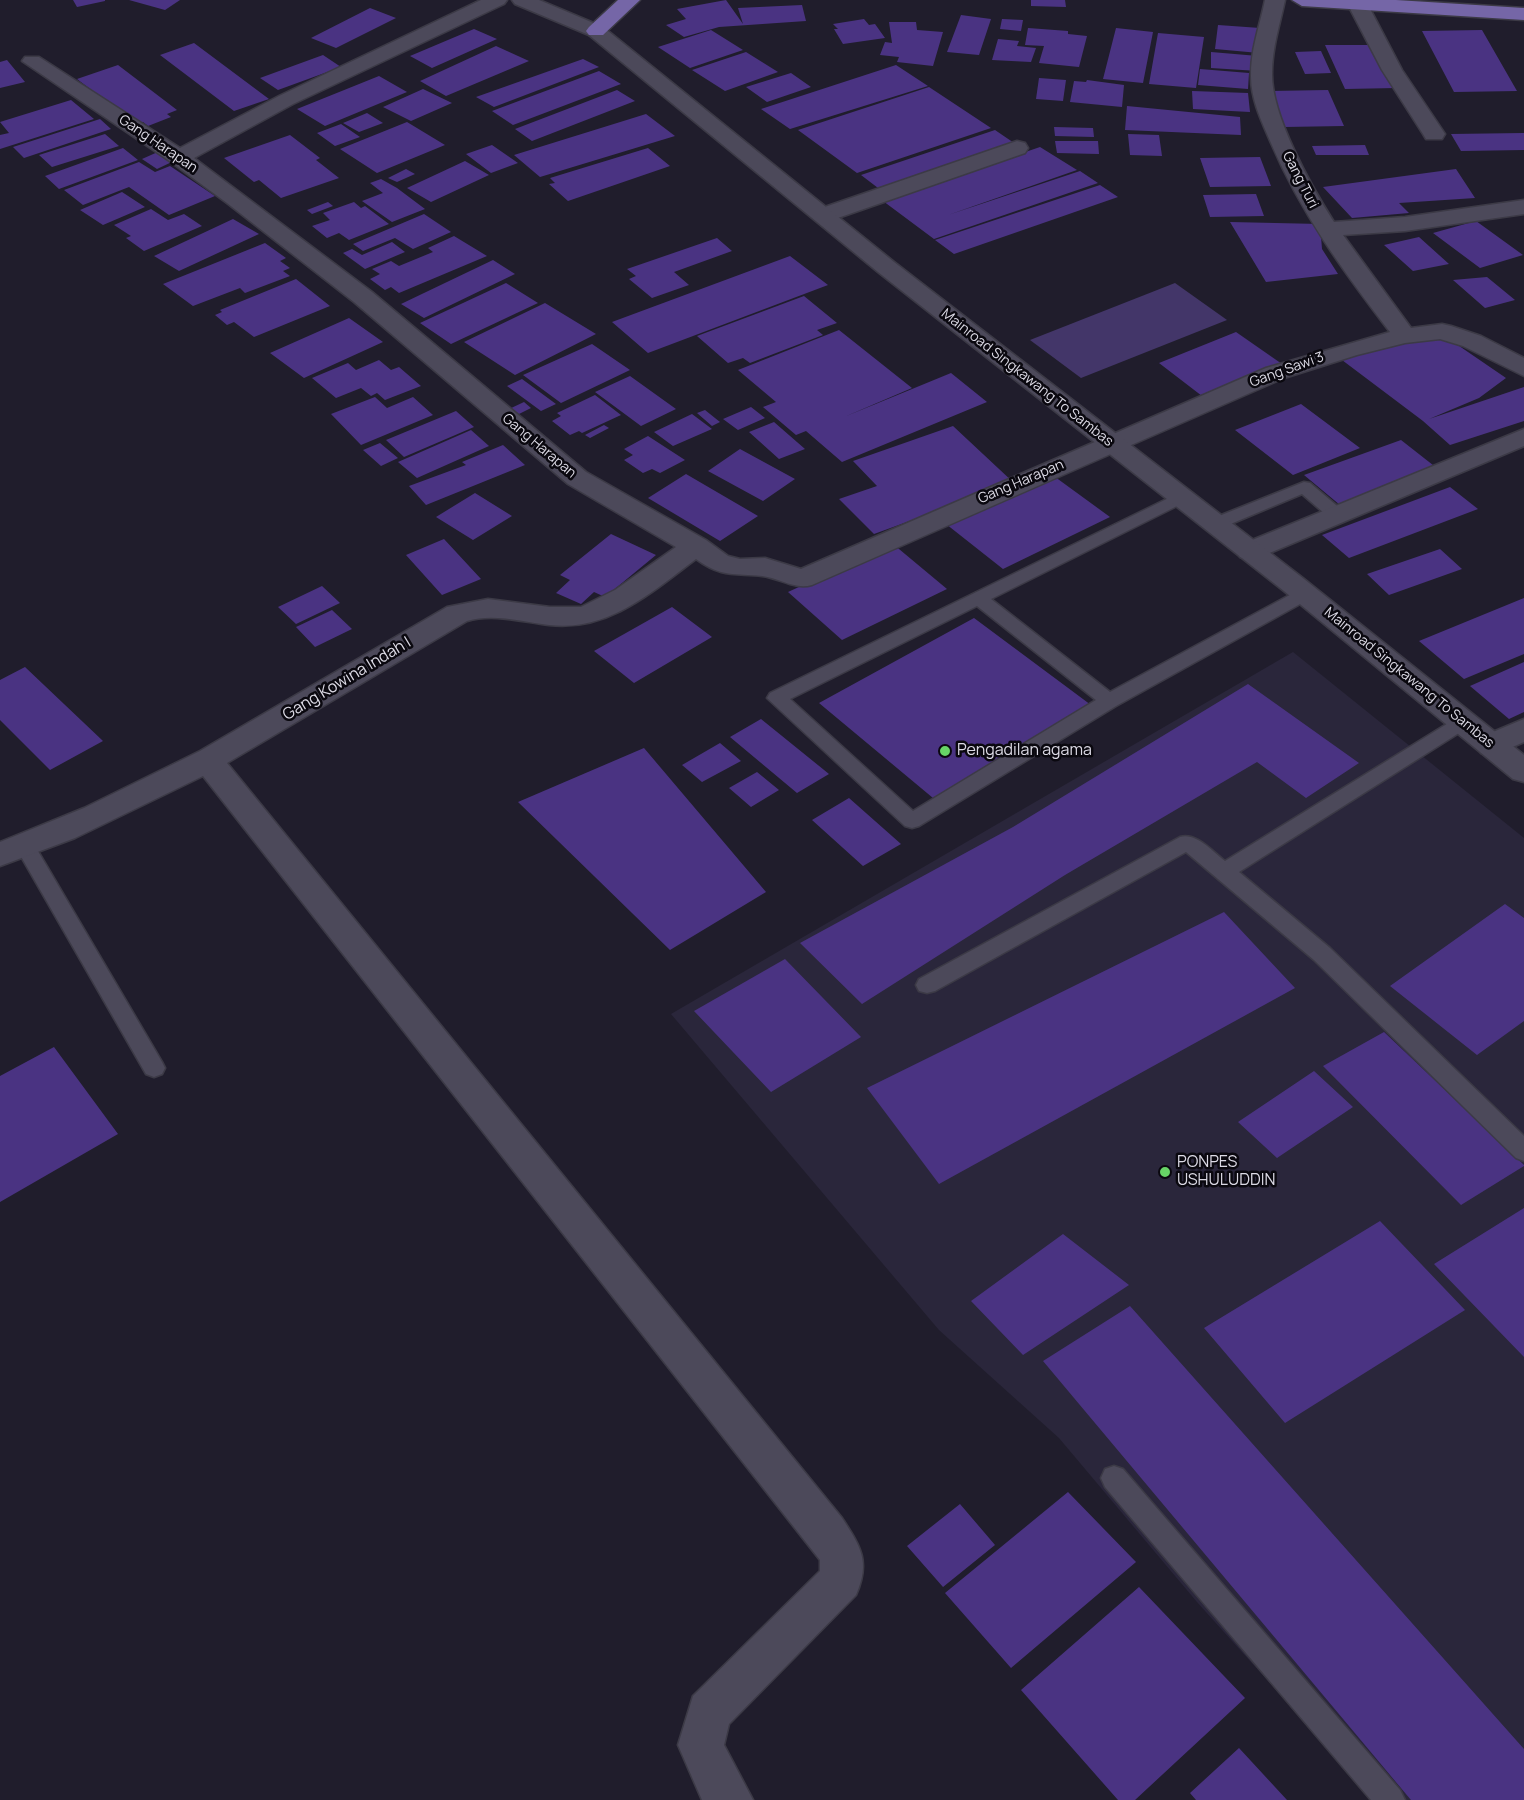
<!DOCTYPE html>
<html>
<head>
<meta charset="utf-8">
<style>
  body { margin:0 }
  canvas { display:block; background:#201d2c }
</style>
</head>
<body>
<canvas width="1524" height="1800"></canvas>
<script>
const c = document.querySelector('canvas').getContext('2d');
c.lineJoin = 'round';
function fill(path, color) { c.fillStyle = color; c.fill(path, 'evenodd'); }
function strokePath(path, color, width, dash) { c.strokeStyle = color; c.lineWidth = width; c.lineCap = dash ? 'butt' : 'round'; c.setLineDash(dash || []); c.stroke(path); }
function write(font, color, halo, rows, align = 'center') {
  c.font = font + ' Manrope,sans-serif'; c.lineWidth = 5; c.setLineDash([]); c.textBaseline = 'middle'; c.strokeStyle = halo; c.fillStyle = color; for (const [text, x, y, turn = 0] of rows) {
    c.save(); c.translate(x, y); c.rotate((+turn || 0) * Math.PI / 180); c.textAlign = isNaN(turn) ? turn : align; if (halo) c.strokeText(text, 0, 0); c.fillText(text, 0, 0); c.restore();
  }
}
const built = new Path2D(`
  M1293 652 1524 838V1800H1375L1197 1602 1059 1438 939 1330 671 1014Z`);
const green = new Path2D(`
  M1175 283 1227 320 1081 378 1030 340Z`);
const building = new Path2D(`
  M73 0H105V1L77 7Z
  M129 0H180L165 10Z
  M726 0 743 24 738 8 802 5 806 21 719 27 684 37 666 25 686 19 677 9Z
  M1031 0H1065L1066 7 1031 6Z
  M370 8 396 18 336 48 311 38Z
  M961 15 991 19 979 55 947 52Z
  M864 19 869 25 875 24 885 38 843 44 834 29H838L833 24Z
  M1002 19 1023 20 1021 31 1000 29Z
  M889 22H916L917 30 943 32 933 66 897 62 899 57 880 55 885 42 892 43Z
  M1218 25 1260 28 1259 53 1215 49Z
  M1028 28 1068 31V34L1087 36 1079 67 1039 63 1044 46 1025 45Z
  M1116 28 1153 32 1143 83 1103 79Z
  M474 29 497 39 432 68 410 56Z
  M711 30 743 50 690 68 658 47Z
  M1482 30 1517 91 1454 92 1422 31Z
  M1158 33 1204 37 1196 88 1149 84Z
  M998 39 1019 41 1017 46 1036 48 1031 62 992 60Z
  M194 43 269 99 234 111 160 55Z
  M1325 45H1375L1396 88 1345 89Z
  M496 46 529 61 446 96 420 81Z
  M1321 51 1331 73 1305 74 1295 52Z
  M746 52 778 72 725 91 692 70Z
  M1211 52 1258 56V71L1211 68Z
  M323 55 341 67 278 90 260 78Z
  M583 59 599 67 494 107 476 97Z
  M7 60 25 82 0 88V62Z
  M118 65 177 110 167 114 171 117 148 126 143 122 136 124 77 79Z
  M896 65 928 86 790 129 761 109Z
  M1200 69 1249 73 1248 89 1198 85Z
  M599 71 621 84 513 125 492 111Z
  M791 73 811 87 767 102 746 87Z
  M379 76 407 92 325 126 297 109Z
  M1039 78 1066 80 1063 101 1036 99Z
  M1087 80 1124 85 1122 107 1070 102 1074 81 1086 82Z
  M929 87 991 128 857 173 798 130Z
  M423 89 452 103 411 121 383 107Z
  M617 90 635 101 532 141 515 129Z
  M1328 90 1344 126 1284 127 1270 91Z
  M1192 91 1248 93 1250 112 1193 109Z
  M71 100 94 119 0 149V135L9 133 0 122Z
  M1127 106 1240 117 1241 135 1125 130Z
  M367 113 383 123 359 132 343 123Z
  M646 114 675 136 540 177 514 155Z
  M100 119 111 129 24 158 13 147Z
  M407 122 445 145 377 173 340 149Z
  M341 124 360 137 335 146 317 133Z
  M1054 127 1093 128 1094 137 1055 136Z
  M995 130 1017 145 882 191 861 175Z
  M1524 133V150L1461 151 1451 134Z
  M105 134 119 146 52 167 39 155Z
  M1128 134 1159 135 1162 156 1130 155Z
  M290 135 320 158 316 160 339 178 281 198 259 180 254 182 224 158Z
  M1055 141H1098L1099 154 1057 153Z
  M492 145 518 163 491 173 466 154Z
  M1365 145 1369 155H1316L1312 146Z
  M1040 147 1077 170 948 215 1080 171 1098 183 934 239 883 201Z
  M123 148 138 160 59 189 45 176Z
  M648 148 670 166 568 201 549 184 555 183 550 178Z
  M160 151 176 160 157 169 142 159Z
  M1260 157 1271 186 1210 187 1200 158Z
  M465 161 489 175 431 202 407 188Z
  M139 162 155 172 170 166 215 196 169 215 129 187 83 205 64 190Z
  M406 169 415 174 397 182 388 178Z
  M1456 169 1475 198 1399 203 1409 213 1352 218 1323 187Z
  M381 179 397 188 425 209 392 222 362 201 383 193 370 183Z
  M1100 185 1118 197 954 254 935 240Z
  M122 192 145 207 103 225 80 210Z
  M1256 194 1264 216 1210 217 1203 195Z
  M328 202 333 206 312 214 307 210Z
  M354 202 361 208 365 206 389 224 349 240 339 233 327 238 312 226 330 220 323 213Z
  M151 209 168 220 184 214 202 226 144 251 126 238 131 236 114 225Z
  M424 214 451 232 413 249 395 238 363 251 353 244Z
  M233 219 259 234 179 271 154 256Z
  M1476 221 1523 255 1480 268 1433 233Z
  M1230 222 1320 224 1322 249 1338 274 1266 282Z
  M454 236 487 256 399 293 391 287 385 290 370 279 380 274 372 269 391 261 399 266 433 252 428 248Z
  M1419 237 1449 264 1413 271 1384 245Z
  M717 238 732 251 674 272 689 285 652 298 629 279 636 276 627 269Z
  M392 242 405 252 365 269 343 253 352 249 362 255Z
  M265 243 286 258 280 261 290 268 283 271 290 276 245 293 240 288 193 306 163 284Z
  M790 256 828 285 648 353 612 322Z
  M493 260 515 274 424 318 401 304Z
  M1487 277 1515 300 1485 308 1453 280Z
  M296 279 330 306 254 337 234 322 227 325 215 315 222 312 220 310Z
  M506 283 538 303 451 344 420 323Z
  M804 296 837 323 817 330 823 335 750 363 743 358 728 363 697 336Z
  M545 303 596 334 515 375 464 342Z
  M349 318 383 342 304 378 270 353Z
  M839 330 912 388 844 417 951 373 987 402 842 462 806 431 796 435 763 407 776 402 738 370Z
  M1236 332 1282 364 1202 396 1159 363Z
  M1446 337 1506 378 1479 398 1429 419 1524 387V421L1450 445 1423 421 1342 360 1393 342Z
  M592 344 630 370 561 403 523 375Z
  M379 360 391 370 399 367 421 386 385 400 377 393 371 396 361 388 336 398 312 378 348 363 356 370Z
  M630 376 676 409 641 426 595 392Z
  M522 379 556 404 541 411 507 386Z
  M595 395 621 415 582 433 579 431 570 435 552 421 561 416 557 413Z
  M375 397 387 408 413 397 433 415 361 445 331 414Z
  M524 402 531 408 515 416 507 410Z
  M1301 404 1360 448 1293 475 1235 430Z
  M751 407 765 418 738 430 723 419Z
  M705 410 720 422 712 426 697 413Z
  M456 411 474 427 404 457 386 440Z
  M692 414 712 429 673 446 654 432Z
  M774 422 805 449 779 459 749 432Z
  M604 425 609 428 590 438 585 435Z
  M953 426 1014 483 874 534 839 499 877 486 853 461Z
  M471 430 489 446 417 478 398 462Z
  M648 436 685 460 660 473 652 469 643 473 624 460 633 455 624 449Z
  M1401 440 1438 469 1340 505 1304 475Z
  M380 443 398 458 381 466 363 450Z
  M503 445 525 465 426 505 409 486 466 465 462 462Z
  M740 449 795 479 763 501 708 471Z
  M686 474 758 516 720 541 648 498Z
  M1051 474 1110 517 1003 569 946 524Z
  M1450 487 1478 509 1349 558 1322 535Z
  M475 493 512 516 473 540 436 517Z
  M611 534 656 555 605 597 594 592 581 604 556 593 570 580 560 575Z
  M444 539 481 579 442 595 406 555Z
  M893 544 947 589 842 640 788 592Z
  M1440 549 1462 569 1389 595 1367 574Z
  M322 586 340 603 296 624 278 607Z
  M1524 598V654L1464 679 1419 641Z
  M672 607 712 637 634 683 594 651Z
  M332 610 352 629 315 647 296 627Z
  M974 618 1091 705 933 798 819 703Z
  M1524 662V712L1509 719 1470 686Z
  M25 667 103 741 50 770 0 720V680Z
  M1248 684 1359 763 1306 798 1257 762 1065 875 862 1004 800 943 1013 827Z
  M761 719 829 774 797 793 730 737Z
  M720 743 741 761 702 782 682 765Z
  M644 748 766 892 670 950 518 802Z
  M757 772 779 790 751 807 729 788Z
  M849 798 901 844 863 866 812 820Z
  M1505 904 1524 918V1021L1477 1055 1390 986Z
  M1224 912 1295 988 939 1184 867 1088Z
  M785 959 861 1037 771 1092 694 1011Z
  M1384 1032 1524 1165V1166L1461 1205 1323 1066Z
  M54 1047 118 1134 0 1202V1076Z
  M1314 1071 1353 1107 1277 1158 1238 1122Z
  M1524 1208V1357L1434 1264Z
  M1380 1221 1465 1310 1285 1423 1204 1328Z
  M1063 1234 1129 1285 1023 1355 971 1301Z
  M1130 1306 1524 1749V1800H1411L1043 1361Z
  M1068 1492 1136 1562 1011 1668 945 1593Z
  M960 1504 995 1545 943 1587 907 1546Z
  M1139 1587 1245 1698 1135 1800H1118L1021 1690Z
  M1239 1748 1287 1800H1196L1190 1793Z`);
const service = new Path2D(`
  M1304 482 1310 483 1343 511 1346 515 1343 519H1331L1302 494 1221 528 1215 529 1206 524 1209 520Z
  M1181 492 1187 493 1190 497 1187 501 991 599 1110 692 1299 590H1311L1314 594 1311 598 1116 706 919 826 912 828 905 826 767 698 770 693ZM977 606 1096 700 913 811 790 699Z
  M1463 714 1470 716 1473 721 1470 726 1239 872 1330 948 1524 1136V1161L1516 1158 1314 960 1186 852 935 991 927 993 919 991 916 985 919 979 1180 837C1196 832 1212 851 1225 861Z
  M25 839 32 841 162 1062 165 1068 162 1074 154 1077 146 1074 15 846 18 841Z
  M1114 1466 1123 1469 1400 1790 1405 1800H1371L1105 1487 1101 1478 1105 1469Z`);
const minor = new Path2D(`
  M481 0H507L504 4 293 104 194 158 372 292 586 472 706 540 728 556 740 559 765 558 801 569 1266 368 1390 332C1343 271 1301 213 1271 143 1262 122 1251 100 1251 77 1250 51 1260 25 1265 0H1285C1280 24 1272 48 1272 73 1271 115 1311 186 1334 222L1405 217 1524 200V214L1405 231 1343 235 1411 328 1442 324 1451 326 1481 336 1524 358V376L1463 346 1440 339 1405 343 1357 355 1284 378 812 585C794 590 780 578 762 576 734 573 722 578 696 559 652 592 608 632 549 625 522 622 494 613 467 621L227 763 842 1518C860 1546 871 1561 856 1595L729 1724 724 1745 753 1800H702L678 1745 693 1696 820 1571V1560L203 776 75 838 0 866V842L84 808 200 751 447 607 488 599 550 607H581L615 590 676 547 568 484 354 302 227 203 171 162 22 61 25 57H39L180 148 279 96Z
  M1349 0H1365L1367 3 1402 70 1445 134 1442 139H1426L1423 134 1382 70 1347 3Z
  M1017 141 1025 143 1028 148 1025 153 832 220H816L813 215 816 210Z
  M1524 429V446L1260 557 1250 560 1240 557 1236 551 1240 545Z
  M1524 719V742L1492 756 1481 753 1477 745 1481 737Z`);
const tertiary = new Path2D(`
  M512 0H539L603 27 894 262 1304 579 1524 755V782L1513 779 1284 591 878 272 589 35 515 4Z`);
const primary = new Path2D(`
  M618 0H640L603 35H589L586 31 589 27Z
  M1292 0H1396L1524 8V20L1302 6Z`);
const markers = [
  [945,751,6,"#67d466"],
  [1165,1172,6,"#67d466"]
];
const farStreetnames = [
  ["Gang Harapan",158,144,34],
  ["Gang Turi",1300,180,63],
  ["Gang Sawi 3",1287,370,-20],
  ["Mainroad Singkawang To Sambas",1027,378,38],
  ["Gang Harapan",539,446,40],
  ["Gang Harapan",1021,482,-23],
  ["Mainroad Singkawang To Sambas",1409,678,39]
];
const streetNames = [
  ["Gang Kowina Indah I",347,679,-31]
];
const poiNames = [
  ["Pengadilan agama",957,751],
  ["PONPES",1177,1163],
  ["USHULUDDIN",1177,1181]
];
fill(built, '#2a263b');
fill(green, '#433669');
fill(building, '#4a3382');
strokePath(service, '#3c3a46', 3);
strokePath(minor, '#3c3a46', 3);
strokePath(tertiary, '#3c3a46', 3);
strokePath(primary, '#3c3a46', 3);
fill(service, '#4c495a');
fill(minor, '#4c495a');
fill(tertiary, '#4c495a');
fill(primary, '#7566a7');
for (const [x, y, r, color] of markers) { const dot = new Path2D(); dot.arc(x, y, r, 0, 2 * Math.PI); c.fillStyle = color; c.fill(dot); strokePath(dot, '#0a080f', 2); }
write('14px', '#dcdae5', '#0a080f', farStreetnames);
write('16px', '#dcdae5', '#0a080f', streetNames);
write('16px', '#dcdae5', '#0a080f', poiNames, 'left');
</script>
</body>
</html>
